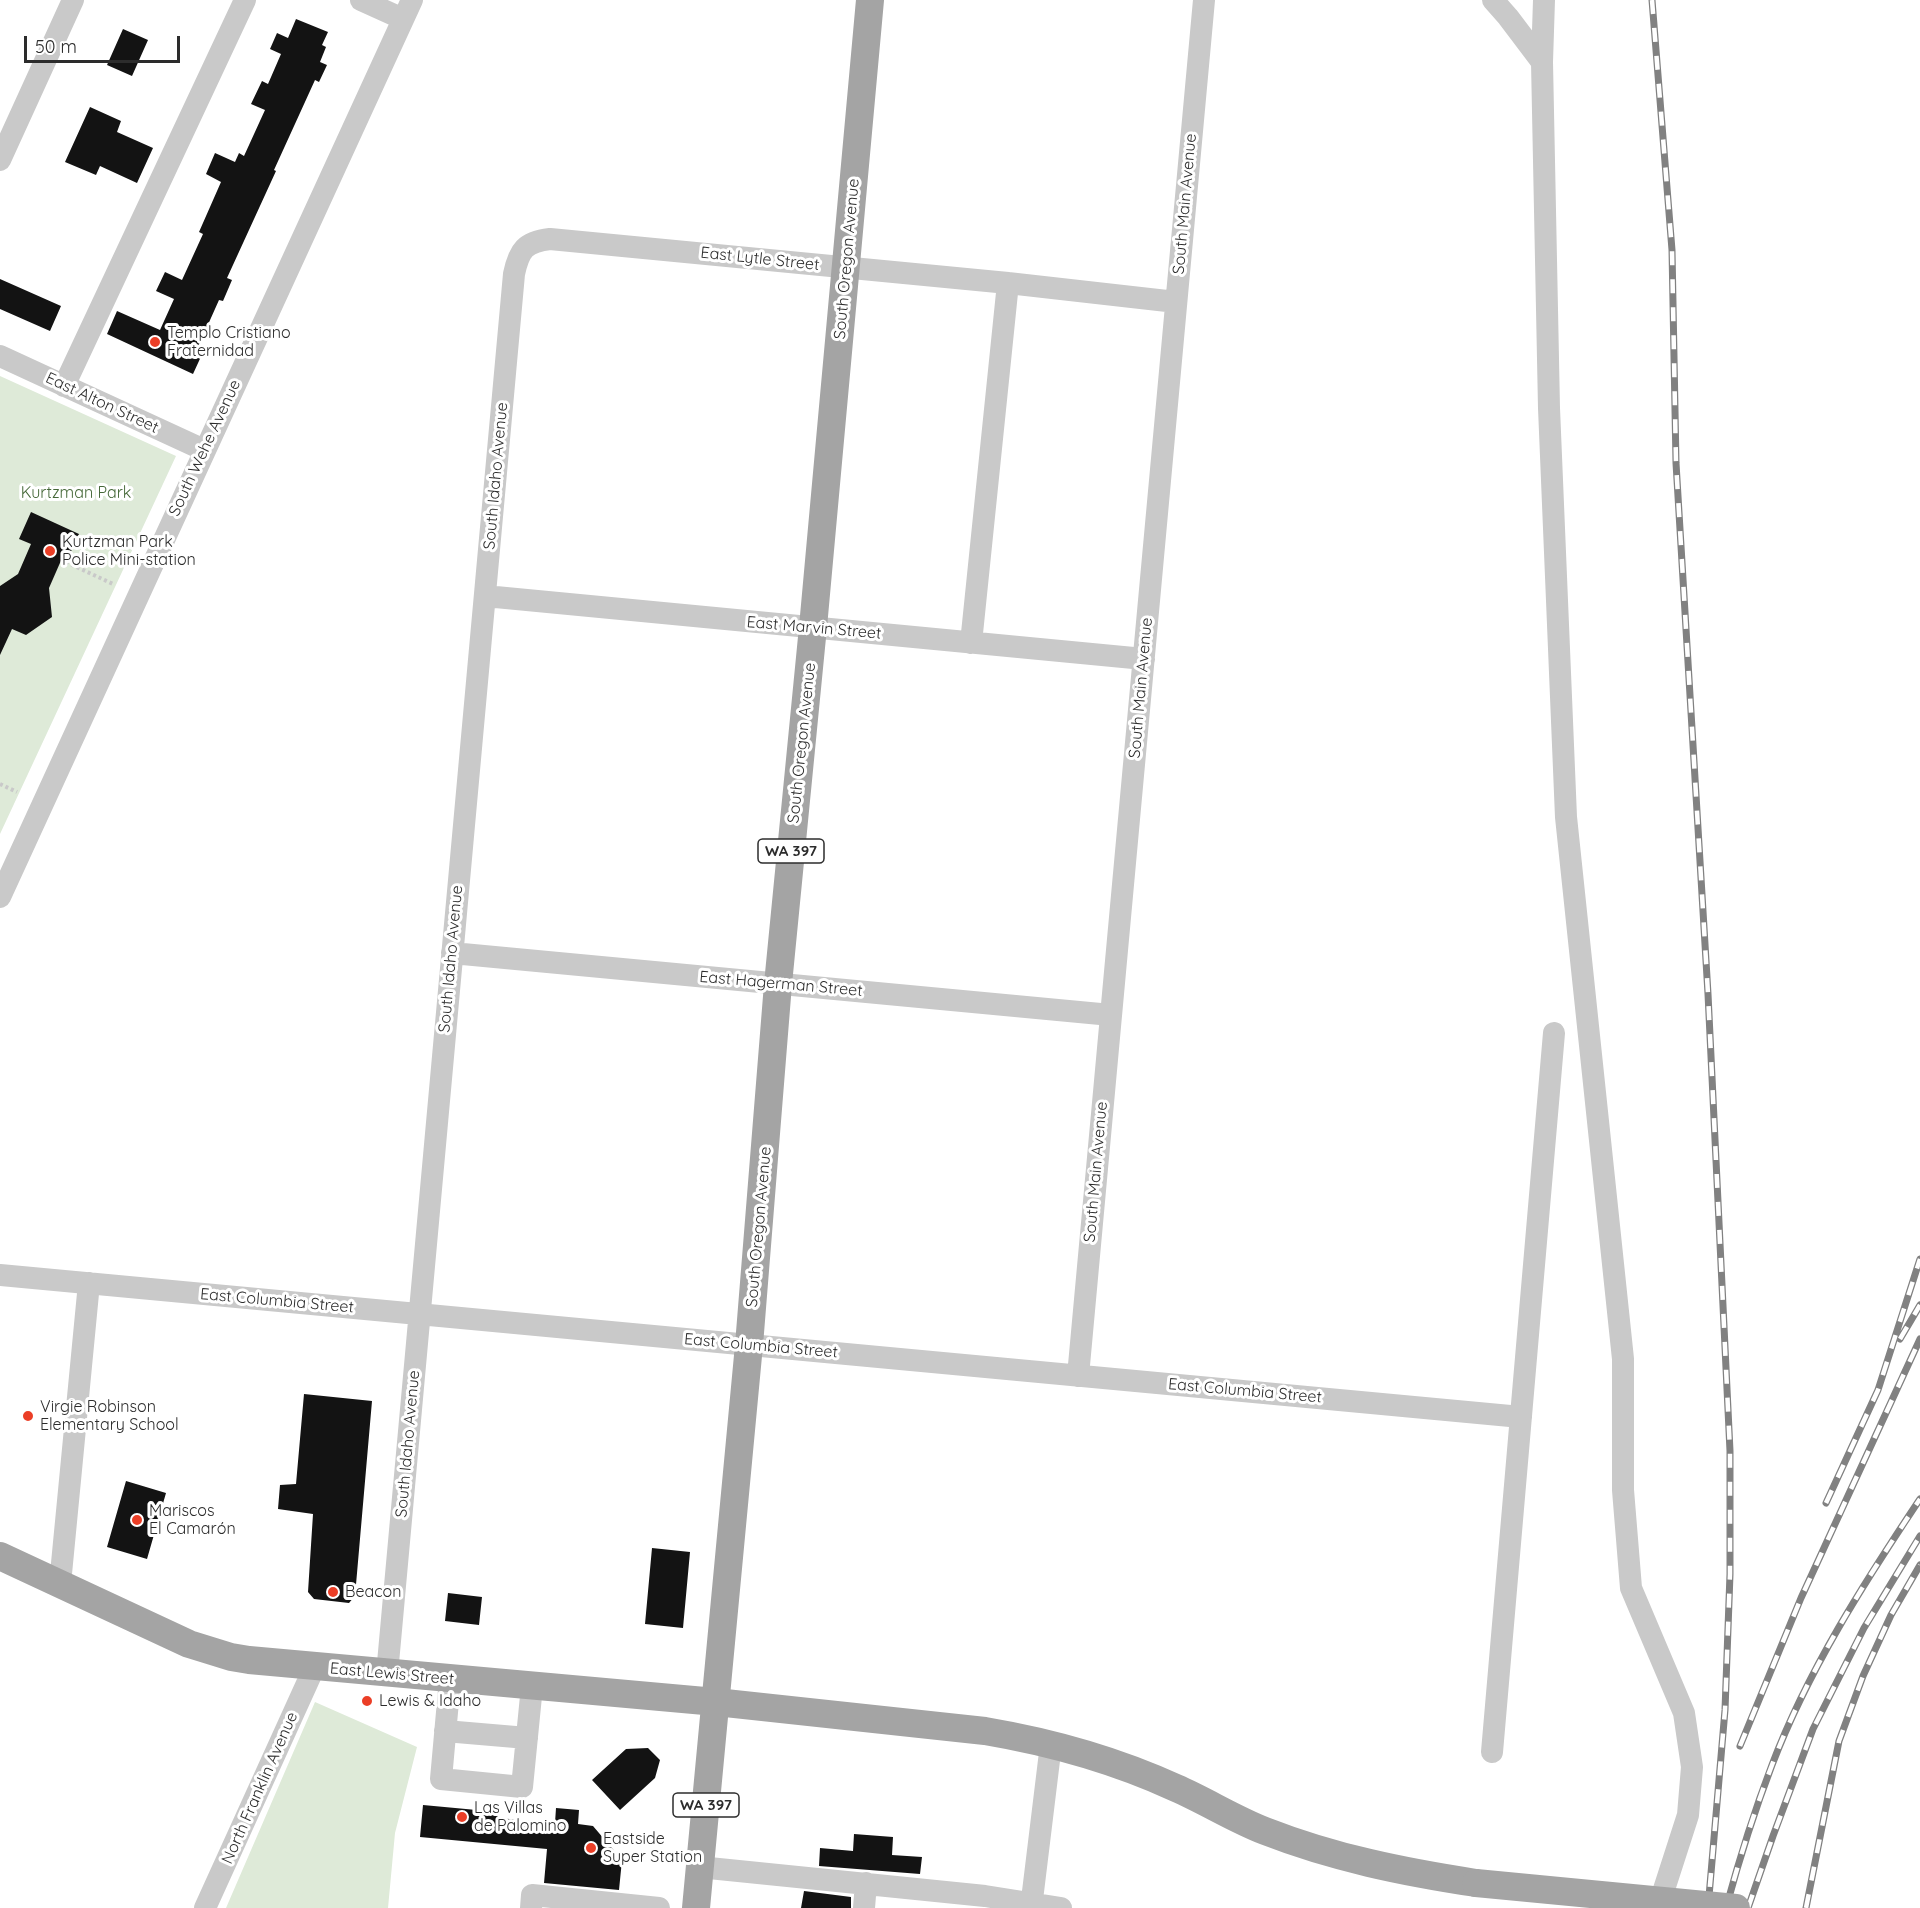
<!DOCTYPE html>
<html>
<head>
<meta charset="utf-8">
<style>
  body { margin:0 }
  #map { position:relative; width:1920px; height:1908px; overflow:hidden; background:#fff; font-family:Quicksand,sans-serif }
  canvas { display:block }
  .scale { position:absolute; left:24px; top:36px; width:156px; height:27px; box-sizing:border-box; border:3px solid #2c2c2c; border-top:0; padding-left:8px; font-size:18px; line-height:21px; white-space:nowrap; color:#2c2c2c; -webkit-text-stroke:4px #fff; paint-order:stroke }
</style>
</head>
<body>
<div id="map">
<canvas width="1920" height="1908"></canvas>
<div class="scale">50 m</div>
</div>
<script>
const c = document.querySelector('canvas').getContext('2d');
c.lineJoin = 'round';
function fill(path, color) { c.fillStyle = color; c.fill(path, 'evenodd'); }
function strokePath(path, color, width, dash) { c.strokeStyle = color; c.lineWidth = width; c.lineCap = dash ? 'butt' : 'round'; c.setLineDash(dash || []); c.stroke(path); }
function write(font, color, halo, rows, align = 'center') {
  c.font = font + ' Quicksand,sans-serif'; c.lineWidth = 6; c.setLineDash([]); c.textBaseline = 'middle'; c.strokeStyle = halo; c.fillStyle = color; for (const [text, x, y, turn = 0] of rows) {
    c.save(); c.translate(x, y); c.rotate((+turn || 0) * Math.PI / 180); c.textAlign = isNaN(turn) ? turn : align; if (halo) c.strokeText(text, 0, 0); c.fillText(text, 0, 0); c.restore();
  }
}
const green = new Path2D(`
  M0 376 176 456 0 834Z
  M315 1702 417 1747 395 1833 388 1908H226Z`);
const building = new Path2D(`
  M296 19 328 32 322 45 326 47 320 62 327 65 319 82 315 80 274 170 276 171 227 278 232 280 223 301 219 300 198 347 204 350 193 374 107 334 117 311 160 330 174 299 156 291 165 272 182 280 203 234 199 232 221 182 206 174 215 153 235 162 239 153 244 156 265 110 251 104 262 81 268 84 281 54 270 49 277 33 288 38Z
  M123 29 148 40 132 76 107 65Z
  M90 107 121 121 117 132 153 148 137 183 100 166 96 175 65 162Z
  M0 279 61 306 50 331 0 309Z
  M31 512 79 534 68 558 63 556 49 588 52 617 26 635 12 629 0 655V586L18 574 31 544 19 539Z
  M304 1394 372 1401 355 1596 349 1603 314 1599 308 1592 313 1514 278 1509 280 1485 296 1484Z
  M126 1481 166 1493 147 1559 107 1547Z
  M652 1548 690 1552 683 1628 645 1624Z
  M448 1593 482 1597 479 1625 445 1621Z
  M648 1748 660 1760 655 1778 620 1810 592 1780 626 1749Z
  M423 1805 498 1812V1818L555 1823 556 1808 579 1810 578 1824 593 1826 622 1860 619 1890 544 1883 547 1849 420 1837Z
  M854 1834 893 1837 892 1855 922 1857 920 1874 819 1866 820 1848 853 1851Z
  M804 1891 851 1897V1908H801Z`);
const path = new Path2D(`
  M66 562 113 584
  M0 784 17 792`);
const minor = new Path2D(`
  M361 0 403 19
  M1493 0 1508 17 1542 62
  M1544 0 1542 62 1549 408 1566 817 1623 1359V1490L1631 1588 1684 1713 1692 1767 1688 1815 1658 1908
  M0 160 73 0
  M0 356 204 450
  M64 386 245 0
  M485 596 1144 659
  M971 643 1008 283
  M0 897 412 0
  M452 953 1111 1015
  M0 1275 1521 1417
  M1078 1376 1204 0
  M60 1584 89 1283
  M387 1674 514 274C519 250 525 242 550 239L1008 283 1176 302
  M450 1679 441 1779 522 1787 532 1686
  M445 1731 527 1738
  M1492 1752 1554 1033
  M699 1867 985 1896 1061 1908
  M205 1908 314 1668
  M531 1908 532 1895 659 1908
  M864 1908 866 1883
  M1031 1908 1051 1744`);
const major = new Path2D(`
  M0 1556 189 1644 231 1657 249 1660 716 1702 985 1731C1050 1742 1115 1760 1176 1788 1206 1801 1234 1819 1265 1831 1334 1858 1404 1872 1476 1883
  M696 1908 749 1345 778 984 813 627 870 0`);
const rail = new Path2D(`
  M1652 0 1672 250 1676 463 1708 994 1730 1451V1574L1725 1710 1708 1908
  M1900 1339 1920 1305
  M1826 1503 1878 1390 1920 1259
  M1740 1746 1801 1598 1920 1339
  M1726 1908C1739 1860 1754 1812 1772 1765 1808 1670 1864 1583 1920 1499
  M1748 1908 1773 1836 1813 1729 1864 1628 1920 1536
  M1806 1908 1839 1741 1863 1676 1891 1615 1920 1565`);
const majorBridge = new Path2D(`
  M1476 1883 1736 1908`);
const markers = [
  [155,342,6,"#eb3e26"],
  [50,551,6,"#eb3e26"],
  [28,1416,6,"#eb3e26"],
  [137,1520,6,"#eb3e26"],
  [333,1592,6,"#eb3e26"],
  [367,1701,6,"#eb3e26"],
  [462,1817,6,"#eb3e26"],
  [591,1848,6,"#eb3e26"]
];
const shields = [
  [791,851,66],
  [706,1805,66]
];
const shieldNames = [
  ["WA 397",791,851],
  ["WA 397",706,1805]
];
const streetNames = [
  ["South Main Avenue",1185,204,-85],
  ["East Lytle Street",760,259,6],
  ["South Oregon Avenue",847,259,-85],
  ["East Alton Street",102,403,25],
  ["South Wehe Avenue",205,448,-65],
  ["South Idaho Avenue",496,476,-85],
  ["East Marvin Street",814,628,5],
  ["South Main Avenue",1141,688,-85],
  ["South Oregon Avenue",802,743,-84],
  ["South Idaho Avenue",451,959,-85],
  ["East Hagerman Street",781,984,5],
  ["South Main Avenue",1096,1172,-85],
  ["South Oregon Avenue",759,1227,-85],
  ["East Columbia Street",277,1301,5],
  ["East Columbia Street",761,1346,5],
  ["East Columbia Street",1245,1391,5],
  ["South Idaho Avenue",408,1444,-85],
  ["East Lewis Street",392,1674,5],
  ["North Franklin Avenue",260,1788,-66]
];
const poiNames = [
  ["Templo Cristiano",167,333],
  ["Fraternidad",167,351],
  ["Kurtzman Park",62,542],
  ["Police Mini-station",62,560],
  ["Virgie Robinson",40,1407],
  ["Elementary School",40,1425],
  ["Mariscos",149,1511],
  ["El Camarón",149,1529],
  ["Beacon",345,1592],
  ["Lewis & Idaho",379,1701],
  ["Las Villas",474,1808],
  ["de Palomino",474,1826],
  ["Eastside",603,1839],
  ["Super Station",603,1857]
];
const parkNames = [
  ["Kurtzman Park",76,493]
];
fill(green, '#deead8');
fill(building, '#131313');
strokePath(path, '#c9c9c9', 4, [3, 3]);
strokePath(minor, '#c9c9c9', 22);
strokePath(major, '#a4a4a4', 28);
strokePath(rail, '#818181', 7);
strokePath(rail, '#fff', 4.5, [14]);
strokePath(majorBridge, '#a4a4a4', 28);
for (const [x, y, r, color] of markers) { const dot = new Path2D(); dot.arc(x, y, r, 0, 2 * Math.PI); c.fillStyle = color; c.fill(dot); strokePath(dot, '#fff', 2); }
for (const [x, y, w] of shields) { const box = new Path2D(); box.roundRect(x - w / 2, y - 12, w, 24, 4.5); c.fillStyle = '#fff'; c.fill(box); strokePath(box, '#2c2c2c', 1.5); }
write('bold 15px', '#2c2c2c', null, shieldNames);
write('16px', '#2c2c2c', '#fff', streetNames);
write('16px', '#2c2c2c', '#fff', poiNames, 'left');
write('16px', '#456838', '#fff', parkNames);
</script>
</body>
</html>
